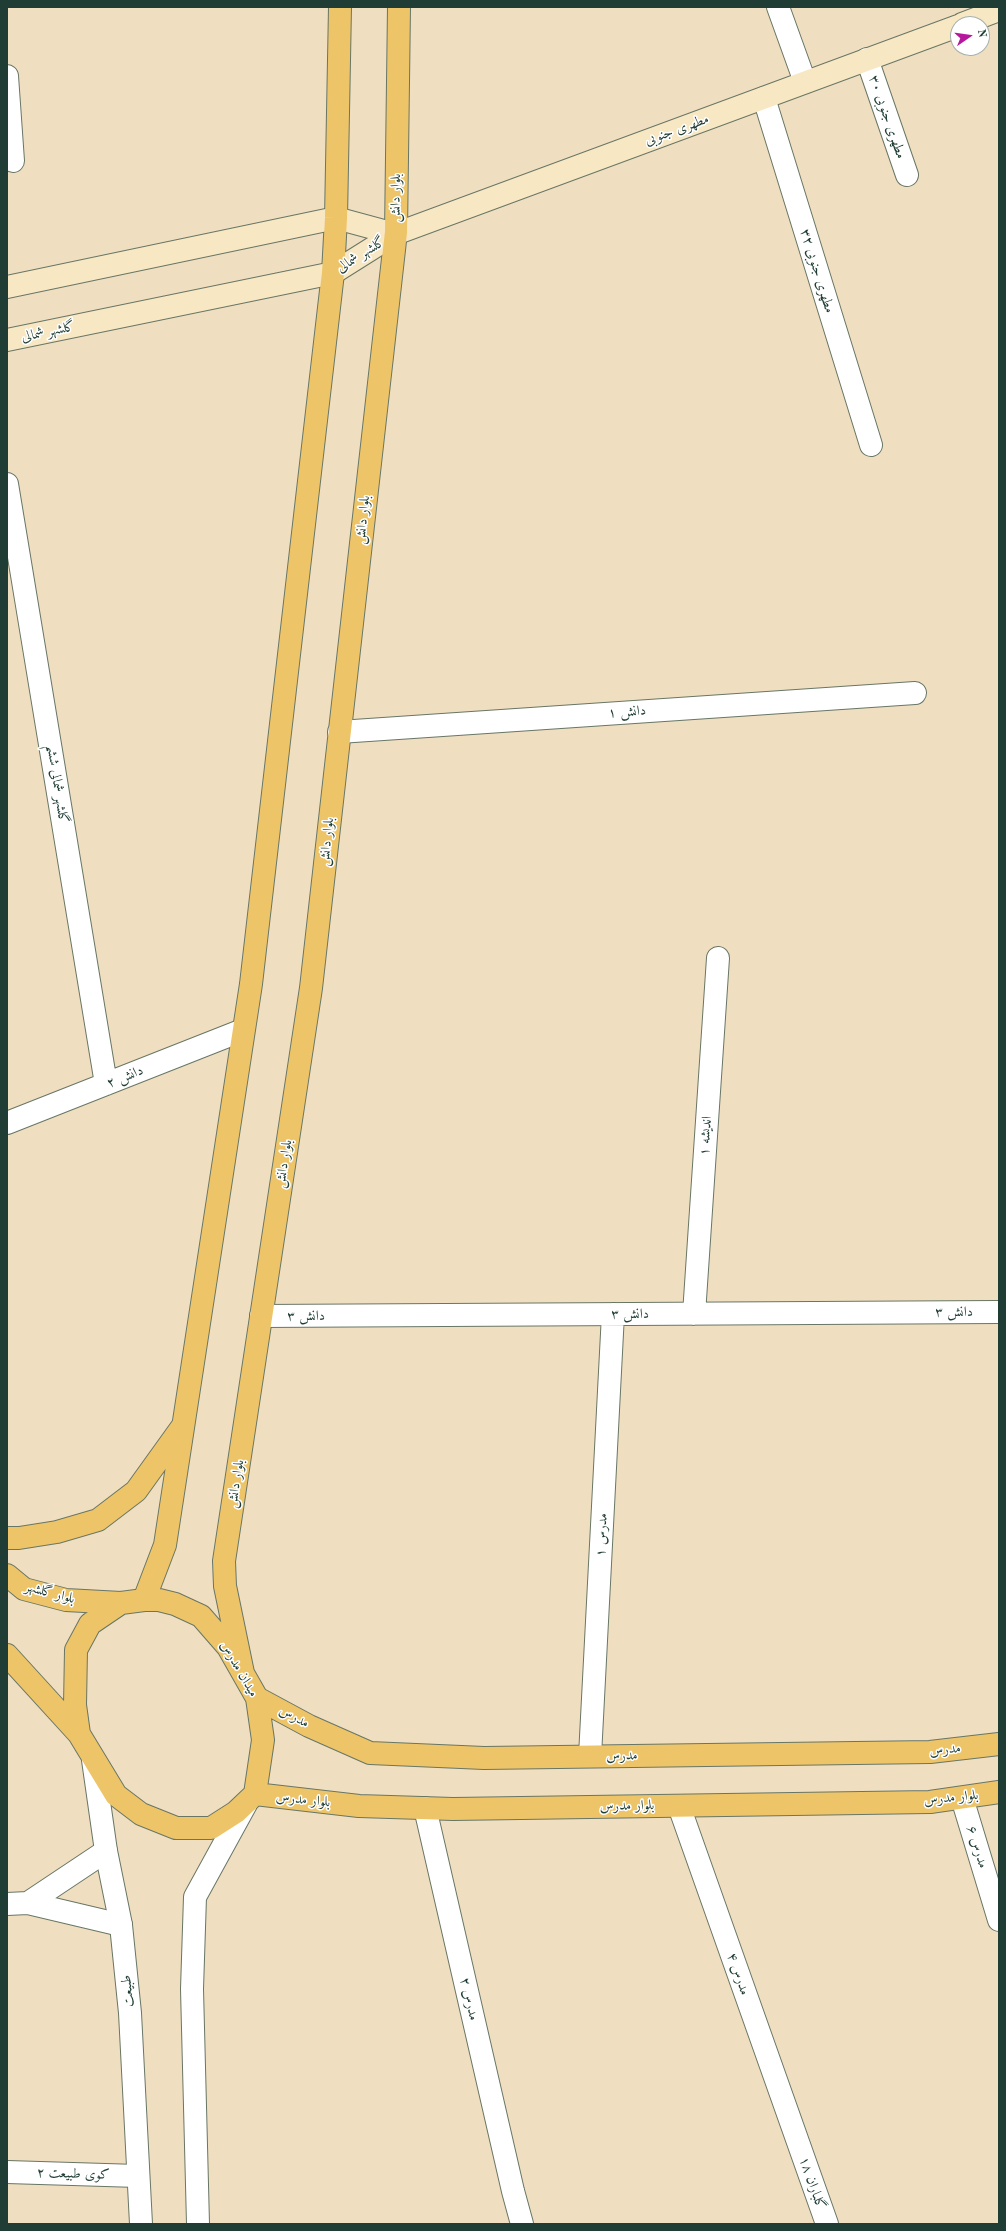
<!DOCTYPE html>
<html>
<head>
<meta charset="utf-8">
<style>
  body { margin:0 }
  #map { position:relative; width:1006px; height:2231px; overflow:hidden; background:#efdfc0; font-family:"Old Standard TT",serif }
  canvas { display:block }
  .frame { position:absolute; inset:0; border:8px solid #1f3d34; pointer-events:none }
  .north { position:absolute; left:950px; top:16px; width:40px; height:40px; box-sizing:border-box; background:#fff; border:1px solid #a5b1ae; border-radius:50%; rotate:77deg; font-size:11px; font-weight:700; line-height:16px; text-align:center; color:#1f3d34 }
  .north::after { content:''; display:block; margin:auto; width:14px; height:18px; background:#b5179e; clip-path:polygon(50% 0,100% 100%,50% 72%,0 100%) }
</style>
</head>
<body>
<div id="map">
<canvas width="1006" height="2231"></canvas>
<div class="frame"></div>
<div class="north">N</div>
</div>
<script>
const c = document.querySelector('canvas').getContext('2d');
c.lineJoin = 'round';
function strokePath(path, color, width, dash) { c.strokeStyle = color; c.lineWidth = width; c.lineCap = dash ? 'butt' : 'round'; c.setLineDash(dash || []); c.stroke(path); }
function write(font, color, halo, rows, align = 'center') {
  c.font = font + ' "Old Standard TT",Amiri,serif'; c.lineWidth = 3; c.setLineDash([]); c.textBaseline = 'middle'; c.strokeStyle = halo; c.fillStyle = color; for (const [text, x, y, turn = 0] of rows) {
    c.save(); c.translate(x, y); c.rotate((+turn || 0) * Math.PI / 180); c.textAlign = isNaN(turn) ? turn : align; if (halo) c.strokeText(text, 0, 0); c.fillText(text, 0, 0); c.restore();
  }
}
const minor = new Path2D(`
  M778 7 805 82
  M867 59 907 175
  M7 76 13 161
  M764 98 871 445
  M7 484 106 1084
  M339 732 915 693
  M7 1123 243 1030
  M694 1314 718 958
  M261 1316 999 1312
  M590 1756 613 1314
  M962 1798 999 1920
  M679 1806 827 2224
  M425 1808 513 2191 522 2224
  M28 1903 106 1851
  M7 1904 28 1903 121 1925
  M7 2172 138 2176`);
const tertiary = new Path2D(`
  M93 1760 106 1851 121 1925 130 2013 141 2224
  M198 2224 192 1989 195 1897 246 1804`);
const secondary = new Path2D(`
  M962 24 999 10
  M7 287 336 218 395 234
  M7 340 333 273 395 234 958 26`);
const primary = new Path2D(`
  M7 1538H19L57 1532 98 1520 136 1491 182 1427
  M7 1575 24 1589 66 1600 121 1603
  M144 1600 165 1545 251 984 333 273 336 218 340 7
  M144 1600H159L175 1604 201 1616 228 1647 257 1698 263 1740 255 1794 236 1812 211 1828H176L141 1814 116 1795 79 1734 75 1705 76 1650 90 1624 121 1603Z
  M7 1655 79 1734
  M243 1673 225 1586 224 1561 311 988 396 232 399 7
  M257 1698 309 1726 370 1753 484 1758 930 1752 999 1744
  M255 1794 359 1806 453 1809 930 1802 999 1792`);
const streetNames = [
  ["۳۰ مطهری جنوبی",887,117,71],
  ["مطهری جنوبی",677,130,-20],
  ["بلوار دانش",396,198,-89],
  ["گلشهر شمالی",361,255,-32],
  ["مطهری جنوبی ۳۲",817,271,73],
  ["گلشهر شمالی",48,332,-12],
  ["بلوار دانش",363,520,-84],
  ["دانش ۱",627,712,-4],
  ["گلشهر شمالی ششم",57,784,81],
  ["بلوار دانش",327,842,-84],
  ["۲ دانش",125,1077,-22],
  ["اندیشه ۱",706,1136,-86],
  ["بلوار دانش",284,1164,-81],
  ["دانش ۳",954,1312],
  ["دانش ۳",630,1314],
  ["دانش ۳",306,1316],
  ["بلوار دانش",236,1484,-81],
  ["مدرس ۱",602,1535,-87],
  ["بلوار گلشهر",50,1593,15],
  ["میدان مدرس",239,1669,60],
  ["مدرس",294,1717,28],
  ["مدرس",945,1750,-6],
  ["مدرس",622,1756,-1],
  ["بلوار مدرس",951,1798,-6],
  ["بلوار مدرس",303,1800,6],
  ["بلوار مدرس",627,1806,-1],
  ["مدرس ۶",977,1847,73],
  ["مدرس ۴",738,1974,71],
  ["طبیعت",128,1991,-96],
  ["مدرس ۲",469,1999,77],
  ["۲ کوی طبیعت",73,2174,2],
  ["گلباران ۱۸",812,2183,71]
];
strokePath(minor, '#687665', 24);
strokePath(tertiary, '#687665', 24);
strokePath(secondary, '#687665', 24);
strokePath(primary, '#687665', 24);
strokePath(minor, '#fff', 22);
strokePath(tertiary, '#fff', 22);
strokePath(secondary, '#f8e7c3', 22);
strokePath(primary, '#eec469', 22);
write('14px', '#1f3d34', '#fff', streetNames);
</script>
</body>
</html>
